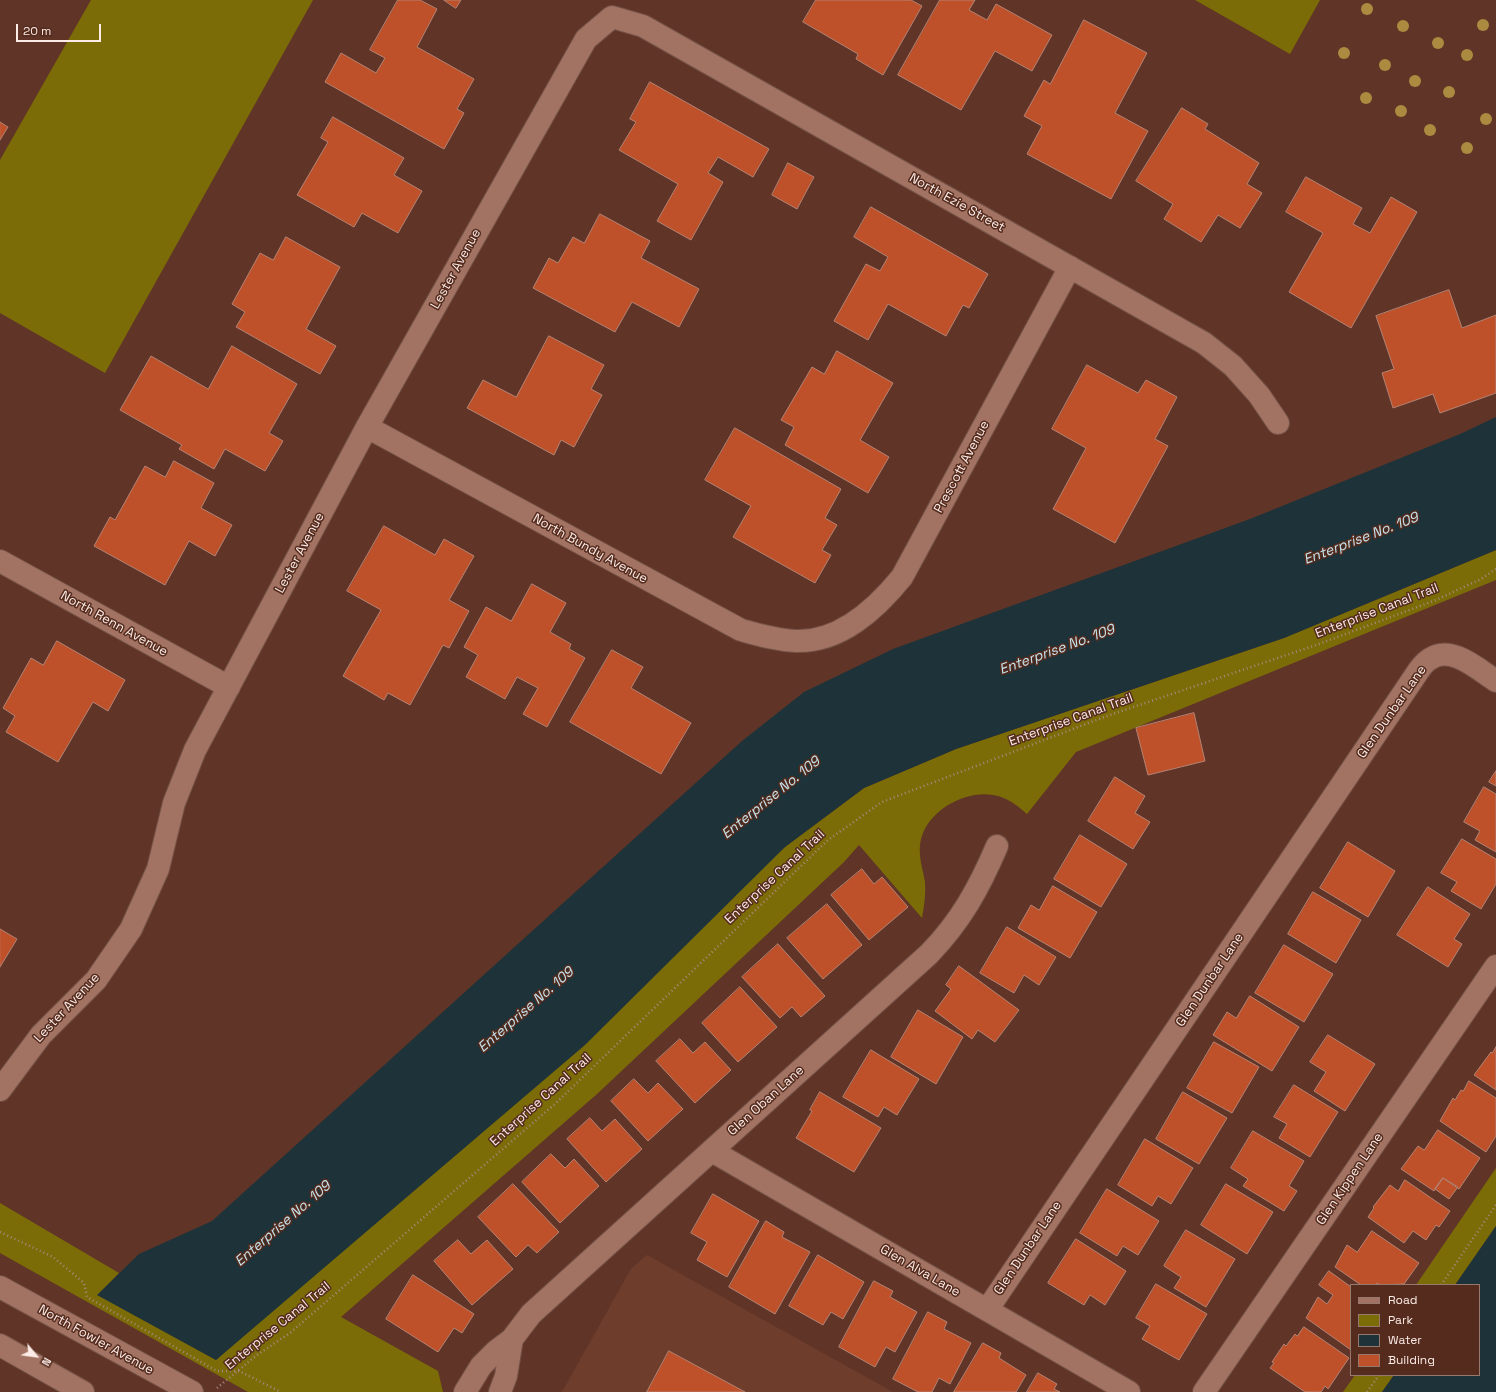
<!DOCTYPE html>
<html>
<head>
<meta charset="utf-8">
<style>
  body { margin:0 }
  #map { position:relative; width:1496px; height:1392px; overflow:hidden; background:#603527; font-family:"Space Grotesk",sans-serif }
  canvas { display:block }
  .legend { position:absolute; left:1350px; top:1284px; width:130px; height:92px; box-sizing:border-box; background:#542b1d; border:1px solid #97786d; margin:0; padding:5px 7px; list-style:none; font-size:12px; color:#fcebe6 }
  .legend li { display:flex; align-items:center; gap:8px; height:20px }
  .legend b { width:20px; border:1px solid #97786d }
  .north { position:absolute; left:16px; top:1336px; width:40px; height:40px; -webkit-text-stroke:3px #542b1d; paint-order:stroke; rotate:119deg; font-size:11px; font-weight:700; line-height:16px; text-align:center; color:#fcebe6 }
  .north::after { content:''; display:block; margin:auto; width:14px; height:18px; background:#fcebe6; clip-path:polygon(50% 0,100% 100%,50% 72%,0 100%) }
  .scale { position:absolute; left:16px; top:24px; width:85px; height:18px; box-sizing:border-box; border:2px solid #fcebe6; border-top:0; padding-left:5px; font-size:12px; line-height:14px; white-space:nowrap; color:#fcebe6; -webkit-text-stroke:3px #542b1d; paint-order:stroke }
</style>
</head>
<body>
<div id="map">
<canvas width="1496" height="1392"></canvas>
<ul class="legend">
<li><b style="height:5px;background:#a27262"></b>Road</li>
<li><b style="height:11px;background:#7c6c07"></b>Park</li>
<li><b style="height:11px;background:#1d3339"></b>Water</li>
<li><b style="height:11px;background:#be502a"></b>Building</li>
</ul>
<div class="north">N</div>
<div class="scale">20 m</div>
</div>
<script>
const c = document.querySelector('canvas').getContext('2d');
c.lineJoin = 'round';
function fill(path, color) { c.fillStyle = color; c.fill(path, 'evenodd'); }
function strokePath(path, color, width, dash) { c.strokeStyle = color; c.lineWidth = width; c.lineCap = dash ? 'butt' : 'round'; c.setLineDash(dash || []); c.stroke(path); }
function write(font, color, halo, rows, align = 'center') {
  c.font = font + ' "Space Grotesk",sans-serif'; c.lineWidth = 3; c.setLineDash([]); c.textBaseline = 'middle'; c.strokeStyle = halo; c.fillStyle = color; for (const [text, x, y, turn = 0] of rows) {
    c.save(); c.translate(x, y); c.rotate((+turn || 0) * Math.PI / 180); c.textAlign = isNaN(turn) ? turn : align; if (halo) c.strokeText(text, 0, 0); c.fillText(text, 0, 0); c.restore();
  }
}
const built = new Path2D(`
  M647 1255 893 1392H562L631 1269Z`);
const green = new Path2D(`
  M91 0H313L105 373 0 313V160Z
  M1195 0H1320L1290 54Z
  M1496 550V580L1076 752 1027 814C1018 806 1007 797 993 795 967 790 933 808 923 833 916 850 922 865 925 882 926 894 924 906 922 918L859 845 844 862 597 1094 341 1317 438 1371 443 1392H248L0 1253V1203L119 1273 98 1295 216 1360 785 847 864 788 956 749 1284 638Z
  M1496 1168V1226L1455 1285H1416Z
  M1355 1375H1394L1382 1392H1343Z`);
const water = new Path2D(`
  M1496 417V550L1284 638 956 749 864 788 785 847 585 1045 216 1360 97 1295 139 1254 212 1221 742 741 804 692 893 649 1250 519 1460 434Z
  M1496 1226V1392H1382L1394 1375H1479V1285H1455Z`);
const building = new Path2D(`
  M398 0H420L437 9 417 47 474 79 457 109 464 113 444 149 325 82 341 53 376 73 385 58 370 50Z
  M444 0H461L456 8Z
  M816 0H911L922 6 883 75 856 59 858 54 803 22Z
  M940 0H975L969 10 987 20 996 4 1052 35 1032 71 995 51 961 110 898 75Z
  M1084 20 1147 53 1115 113 1148 131 1111 199 1027 154 1042 126 1024 116 1044 80 1050 84Z
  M650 82 769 149 753 177 718 157 708 173 723 182 691 240 657 221 678 184 619 150 636 122 630 119Z
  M1182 108 1208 124 1205 129 1259 163 1247 184 1262 193 1240 228 1218 215 1201 242 1164 219 1173 204 1136 181Z
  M333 117 404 158 394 175 422 191 398 233 362 213 354 227 297 195 328 142 321 138Z
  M0 122 8 127 0 140Z
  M788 163 814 177 797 209 772 195Z
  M1306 177 1362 208 1353 224 1370 233 1391 197 1417 212 1351 328 1289 292 1323 233 1286 212Z
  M871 207 988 274 969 308 963 305 946 336 888 304 868 340 834 321 866 264 880 271 888 257 854 237Z
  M600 214 650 241 641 258 699 289 679 327 632 302 615 332 533 288 549 258 558 263 573 237 584 243Z
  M286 237 340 267 306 329 336 346 320 374 236 327 245 312 232 304 260 253 273 260Z
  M1449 290 1462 328 1496 315V393L1440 413 1433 394 1393 408 1382 373 1394 369 1376 316Z
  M549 336 604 365 591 389 602 395 574 447 561 440 554 455 467 408 483 380 516 397Z
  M232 346 297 384 269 433 283 441 265 471 225 449 214 469 179 449 182 445 120 410 151 356 208 389Z
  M837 351 893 383 860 440 889 457 868 493 785 445 794 427 781 420 812 367 824 374Z
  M1087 365 1138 393 1146 380 1177 397 1155 439 1168 446 1115 543 1053 509 1086 448 1052 429Z
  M735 428 841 489 825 518 837 525 822 550 831 555 815 583 733 537 751 506 705 480Z
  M174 461 214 483 201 508 232 525 215 556 189 541 165 585 94 546 110 517 115 520 145 466 165 477Z
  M384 526 435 555 444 539 474 556 449 600 469 611 449 648 443 645 410 705 388 693 384 700 343 676 381 610 347 591Z
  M532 584 566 603 550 632 571 644 569 649 585 658 547 727 523 714 538 688 517 677 505 699 466 677 478 655 464 647 486 607 511 621Z
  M57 641 125 680 108 711 93 702 58 762 6 732 15 716 3 708 31 658 43 665Z
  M612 650 643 667 631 688 691 723 661 774 570 722Z
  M1194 713 1205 761 1148 775 1136 728Z
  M1496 771V786L1489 782Z
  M1115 777 1145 796 1135 813 1150 822 1133 849 1088 821Z
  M1484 787 1496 794V852L1475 840 1480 831 1464 822Z
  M1080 835 1127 864 1101 907 1054 879Z
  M1462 839 1496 859V884L1481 909 1451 891 1457 882 1441 873Z
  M1348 842 1395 871 1368 917 1320 888Z
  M862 869 874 884 882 877 908 907 869 940 831 895Z
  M1053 886 1097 912 1070 958 1018 928 1031 905 1039 910Z
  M1428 887 1470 914 1454 939 1462 944 1448 967 1397 935Z
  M1313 892 1361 920 1336 963 1288 934Z
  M827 904 862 945 823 979 787 938Z
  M1007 927 1056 957 1039 985 1024 975 1014 993 980 973Z
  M0 929 17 939 0 967Z
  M778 944 825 996 801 1017 792 1007 780 1018 742 977Z
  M1284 945 1333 974 1304 1022 1255 993Z
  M959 966 1019 1010 995 1042 978 1030 972 1039 935 1011 951 989 946 985Z
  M740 987 777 1027 738 1062 702 1023Z
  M1250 996 1299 1027 1272 1071 1213 1035 1227 1012 1236 1018Z
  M918 1010 963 1037 936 1084 891 1057Z
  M1328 1035 1375 1064 1345 1111 1314 1091 1326 1072 1310 1062Z
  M680 1039 693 1053 705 1042 731 1070 695 1103 656 1061Z
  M1214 1042 1259 1067 1232 1113 1187 1088Z
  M1496 1047V1090L1474 1075 1491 1052 1492 1053Z
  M871 1050 919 1079 897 1115 884 1107 878 1117 843 1097Z
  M634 1079 648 1093 658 1083 683 1109 648 1141 611 1101Z
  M1469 1081 1496 1098V1136L1486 1152 1440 1121 1453 1098 1455 1100 1461 1090 1463 1091Z
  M1294 1085 1338 1112 1310 1157 1279 1138 1287 1124 1274 1117Z
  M820 1092 881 1128 854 1172 796 1138 812 1111 810 1110Z
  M1183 1092 1227 1118 1199 1164 1156 1139Z
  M590 1118 602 1131 615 1119 642 1149 606 1182 567 1139Z
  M1438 1130 1480 1158 1459 1189 1443 1178 1434 1191 1401 1169 1418 1146 1424 1150Z
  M1253 1131 1304 1161 1289 1186 1297 1191 1284 1211 1243 1186 1248 1179 1231 1168Z
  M1145 1139 1193 1168 1171 1204 1158 1196 1152 1206 1118 1185Z
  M551 1154 565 1168 574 1159 599 1186 560 1223 522 1182Z
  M1443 1178 1458 1187 1449 1199 1435 1189Z
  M1405 1180 1450 1211 1439 1227 1436 1225 1426 1240 1413 1231 1404 1243 1368 1217 1374 1208 1373 1207 1390 1185 1398 1191Z
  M513 1184 559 1232 537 1253 528 1245 516 1257 478 1217Z
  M1226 1184 1273 1212 1247 1254 1201 1225Z
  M1107 1189 1159 1221 1138 1255 1123 1246 1117 1256 1080 1233Z
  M713 1194 759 1221 727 1277 697 1260 707 1242 691 1233Z
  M766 1221 784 1232 782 1237 810 1252 775 1314 729 1287Z
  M1186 1230 1235 1259 1206 1307 1174 1288 1181 1277 1164 1266Z
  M1372 1231 1419 1263 1404 1284 1380 1285 1377 1283 1376 1285H1361L1335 1267 1347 1245 1357 1252Z
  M1076 1239 1126 1271 1105 1305 1090 1295 1084 1305 1048 1283Z
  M458 1240 471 1254 487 1240 513 1269 472 1305 434 1261Z
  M818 1255 864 1282 843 1319 831 1312 823 1325 789 1306Z
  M1329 1271 1351 1287V1350L1306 1318 1318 1297 1327 1304 1333 1295 1319 1285Z
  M413 1275 474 1314 462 1333 454 1328 438 1352 386 1319Z
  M874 1281 893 1291 890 1297 917 1312 895 1352 886 1347 875 1367 839 1347Z
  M1156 1284 1207 1314 1179 1360 1142 1339 1150 1326 1136 1318Z
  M928 1312 947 1322 944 1329 971 1343 950 1384 939 1378 932 1392H918L893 1379Z
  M1304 1327 1349 1358 1328 1389 1325 1386 1321 1392H1305L1270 1368 1274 1363 1272 1362 1284 1344 1286 1346 1295 1334 1297 1336Z
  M983 1343 1001 1353 999 1358 1026 1375 1016 1392H954Z
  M669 1351 745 1392H647Z
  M1038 1373 1057 1384 1054 1389 1060 1392H1027Z`);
const path = new Path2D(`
  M0 1232 53 1257 84 1283 87 1297 217 1371H239L281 1392
  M1441 1285 1496 1205
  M217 1388 257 1355 290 1333 556 1103 828 840 882 802 1107 716 1319 644 1436 600 1481 579 1496 569
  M1367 1392 1379 1375`);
const minor = new Path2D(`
  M367 427 741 630C759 635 776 640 795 641 840 643 876 609 902 577L1070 267
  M0 561 229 687
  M0 1090 41 1035 96 980 131 929 158 869 174 803 195 750 367 427 586 39 612 17 643 26 1204 343 1233 366 1259 395 1278 423
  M712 1151 1129 1392
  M987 1310 1419 670C1422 666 1426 661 1430 659 1451 644 1479 670 1496 681
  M465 1392 481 1366 496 1351 512 1339 531 1314 929 954C961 921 979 888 997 846
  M500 1392 506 1376 512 1339
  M1204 1392 1496 966`);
const secondary = new Path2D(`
  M0 1287 192 1392
  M0 1345 83 1392`);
const trees = [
  [1367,9],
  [1483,25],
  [1403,26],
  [1438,43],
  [1344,53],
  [1467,55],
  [1385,65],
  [1415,81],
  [1449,92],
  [1366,98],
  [1401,111],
  [1486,119],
  [1430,130],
  [1467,148]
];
const streetNames = [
  ["North Ezie Street",957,203,29],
  ["Lester Avenue",456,269,-61],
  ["Prescott Avenue",962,467,-62],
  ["North Bundy Avenue",590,549,29],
  ["Lester Avenue",300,553,-62],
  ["Enterprise Canal Trail",1377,611,-21],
  ["North Renn Avenue",114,624,29],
  ["Glen Dunbar Lane",1392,712,-55],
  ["Enterprise Canal Trail",1071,720,-20],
  ["Enterprise Canal Trail",775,877,-43],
  ["Glen Dunbar Lane",1210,980,-56],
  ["Lester Avenue",67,1008,-47],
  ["Enterprise Canal Trail",541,1100,-42],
  ["Glen Oban Lane",766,1101,-42],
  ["Glen Kippen Lane",1350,1179,-56],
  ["Glen Dunbar Lane",1028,1248,-56],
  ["Glen Alva Lane",920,1271,30],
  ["Enterprise Canal Trail",278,1326,-39],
  ["North Fowler Avenue",96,1340,29]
];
const waterNames = [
  ["Enterprise No. 109",1361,539,-21],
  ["Enterprise No. 109",1057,650,-20],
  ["Enterprise No. 109",771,798,-39],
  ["Enterprise No. 109",526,1010,-41],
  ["Enterprise No. 109",283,1224,-41]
];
fill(built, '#6f3d2c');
fill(green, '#7c6c07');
fill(water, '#1d3339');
fill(building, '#be502a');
strokePath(building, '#b48373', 1);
strokePath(minor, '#735146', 24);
strokePath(secondary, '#735146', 24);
strokePath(path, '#a8897f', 2.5, [1, 3]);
strokePath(minor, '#a27262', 22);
strokePath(secondary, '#a27262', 22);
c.fillStyle = '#ab8b40';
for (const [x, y] of trees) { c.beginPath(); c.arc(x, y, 6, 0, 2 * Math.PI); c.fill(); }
write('13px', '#fcebe6', '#542b1d', streetNames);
write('italic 14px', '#c6e5f0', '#542b1d', waterNames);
</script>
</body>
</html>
